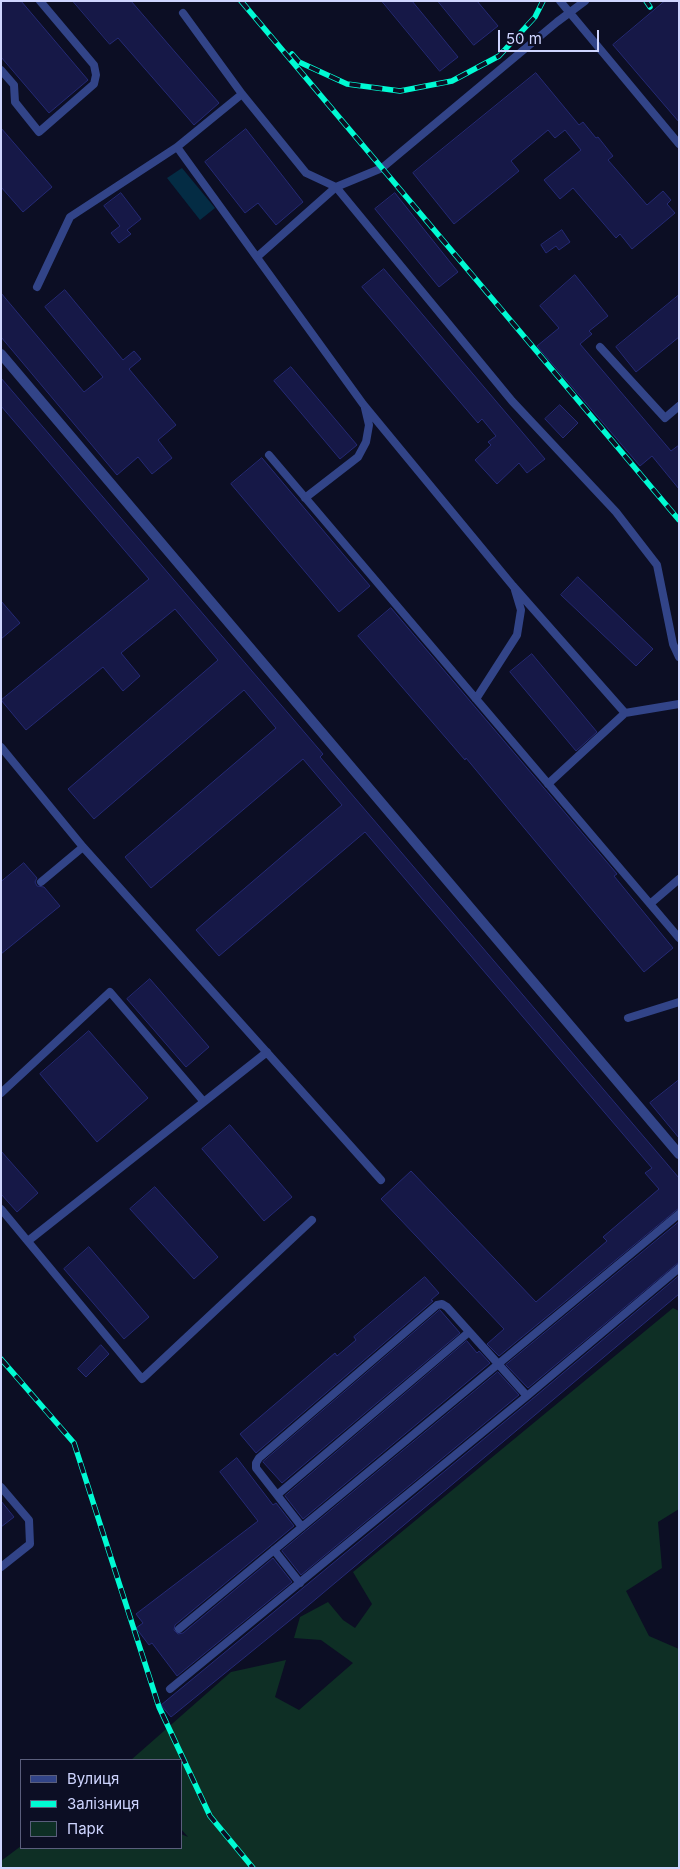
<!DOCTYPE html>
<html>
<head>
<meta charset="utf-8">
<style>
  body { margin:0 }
  #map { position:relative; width:680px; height:1869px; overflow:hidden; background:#0c0e24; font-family:Inter,sans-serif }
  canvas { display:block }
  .frame { position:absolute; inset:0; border:2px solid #cfd5ff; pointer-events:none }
  .legend { position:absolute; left:20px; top:1759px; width:162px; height:90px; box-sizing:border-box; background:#0c0e24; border:1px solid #5a5e7c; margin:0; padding:6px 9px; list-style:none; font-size:15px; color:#cfd5ff }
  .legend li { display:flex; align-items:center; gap:10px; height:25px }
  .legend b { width:25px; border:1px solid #5a5e7c }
  .scale { position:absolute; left:498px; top:30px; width:101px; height:22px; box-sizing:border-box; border:2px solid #cfd5ff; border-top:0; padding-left:6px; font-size:15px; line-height:18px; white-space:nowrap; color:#cfd5ff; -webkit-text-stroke:4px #0c0e24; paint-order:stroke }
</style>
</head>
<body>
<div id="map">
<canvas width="680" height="1869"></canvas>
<div class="frame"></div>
<ul class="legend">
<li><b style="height:6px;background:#324488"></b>Вулиця</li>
<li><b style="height:6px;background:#00fad3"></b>Залізниця</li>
<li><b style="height:14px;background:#0e2f25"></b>Парк</li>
</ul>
<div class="scale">50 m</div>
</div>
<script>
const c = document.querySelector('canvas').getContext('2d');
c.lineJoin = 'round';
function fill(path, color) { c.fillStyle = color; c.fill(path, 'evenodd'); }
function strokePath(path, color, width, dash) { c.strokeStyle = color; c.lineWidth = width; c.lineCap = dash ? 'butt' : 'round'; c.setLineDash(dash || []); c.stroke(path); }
const green = new Path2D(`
  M673 1308 679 1311V1509L658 1522 662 1568 626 1591 649 1636 679 1649V1868H1V1861L21 1846V1848H181V1834L188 1837 181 1829V1760H131L231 1672 286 1660 275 1697 299 1710 353 1663 321 1640 294 1638 300 1617 328 1602 343 1620 355 1628 372 1604 353 1572Z`);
const water = new Path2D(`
  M182 168 215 208 200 220 167 178Z`);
const building = new Path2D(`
  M1 1H21L88 80 49 113 1 57Z
  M73 1H131L219 103 194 125 118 38 110 44Z
  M382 1H412L458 57 440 71Z
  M438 1H477L498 26 474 45Z
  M665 1H679V122L613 45Z
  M536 73 579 125 583 122 596 138 598 137 613 156 608 160 647 205 663 191 671 200 667 204 675 213 632 249 620 234 616 238 573 188 560 199 544 180 581 150 565 130 555 138 548 130 511 161 519 171 454 224 413 173Z
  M1 128 52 187 23 212 1 187Z
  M246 129 303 202 276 225 258 203 245 213 205 162Z
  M121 193 141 219 127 230 131 234 119 243 111 233 120 226 104 206Z
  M395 193 458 272 439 287 375 209Z
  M562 230 570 242 559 250 556 246 546 253 541 245Z
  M384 269 545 459 527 473 519 463 497 484 475 460 491 445 488 442 496 436 482 419 478 423 362 287Z
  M575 275 608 316 589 331 592 334 580 344 671 451 679 445V489L652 456 640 466 537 346 559 328 540 306Z
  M65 290 123 360 134 351 141 359 129 369 176 425 158 440 172 458 152 474 138 457 117 475 1 337V293L84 392 103 377 45 307Z
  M679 295V337L636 372 616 347Z
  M291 367 357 445 340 459 274 381Z
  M1 378 323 754 320 757 679 1178V1208L499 1356 487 1344 504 1329 381 1199 411 1171 536 1302 607 1241 603 1237 659 1189 645 1173 652 1168 365 832 219 956 196 930 342 805 303 759 151 888 125 857 276 728 244 690 94 819 68 789 218 660 175 609 121 653 140 676 123 691 103 667 26 730 1 700 149 579 1 406Z
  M560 405 578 423 563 438 545 419Z
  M262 458 370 586 339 612 231 484Z
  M578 577 653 649 636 666 561 595Z
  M1 601 20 623 1 639Z
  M391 608 617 874 614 876 673 948 644 972 466 758 465 760 358 636Z
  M532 654 597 732 576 751 510 672Z
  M24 863 37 878 35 882 37 886 44 887 60 906 1 954V882Z
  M150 979 209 1047 186 1067 127 999Z
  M89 1031 148 1098 97 1142 40 1074Z
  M679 1080V1138L650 1103Z
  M230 1125 292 1197 264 1221 202 1149Z
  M1 1151 38 1193 17 1212 1 1194Z
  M155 1187 218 1257 194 1279 130 1209Z
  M679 1222V1262L528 1388 506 1365Z
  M89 1247 149 1317 124 1339 64 1269Z
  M679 1276V1294L304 1609 171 1717 161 1705 531 1400Z
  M425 1277 439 1293 431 1300 433 1301 256 1453 240 1434 335 1353 337 1356 356 1340 354 1337Z
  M440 1310 460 1333 282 1483 263 1462Z
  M467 1341 477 1353 479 1351 490 1363 303 1519 285 1496Z
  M101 1345 109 1354 86 1377 78 1369Z
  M498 1372 519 1395 301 1575 282 1551Z
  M237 1458 273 1505 276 1503 294 1526 175 1625 174 1630 178 1634 183 1633 273 1558 292 1582 177 1676 152 1643 149 1645 136 1628 143 1623 136 1614 258 1521 220 1472Z
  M1 1501 14 1517 1 1527Z`);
const service = new Path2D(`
  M560 1 679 144
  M183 13 242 94 306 173 336 187 512 401 616 512 657 565 673 644 679 657
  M1 70 14 85 15 102 39 132 94 84 96 75 94 65 40 1
  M177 147 363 404 513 586 625 713
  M257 257 336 187 382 168 557 22 585 1
  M37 287 70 217 177 147 242 94
  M600 347 665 418 679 406
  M269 455 679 938
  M305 498 358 457 366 442 369 425 365 408
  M476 699 517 635 521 610 515 590
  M1 747 83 847 381 1180
  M548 784 625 713 679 704
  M41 882 83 847
  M650 904 679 879
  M628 1018 679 1002
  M1 1093 110 992 204 1102
  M1 1209 142 1379 312 1220
  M28 1241 267 1052
  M1 1487 29 1520 30 1544 1 1567
  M277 1495 469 1332
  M302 1527 256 1468V1463L259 1458 437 1305 442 1304 447 1307 527 1396
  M274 1550 300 1583
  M179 1629 679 1214
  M170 1689 527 1396 679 1268`);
const minor = new Path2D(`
  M1 354 679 1154`);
const rail = new Path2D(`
  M241 1 679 520
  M646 1 650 7
  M292 54 299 62 347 84 400 91 452 81 499 56 535 17 543 1
  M1 1359 74 1443 159 1707 210 1816 253 1868`);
fill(green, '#0e2f25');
fill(water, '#042c44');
fill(building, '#161847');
strokePath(building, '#252a75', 1);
strokePath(service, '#324488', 8);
strokePath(minor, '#324488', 10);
strokePath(rail, '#00fad3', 5.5);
strokePath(rail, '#0c0e24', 4, [11]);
</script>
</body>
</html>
